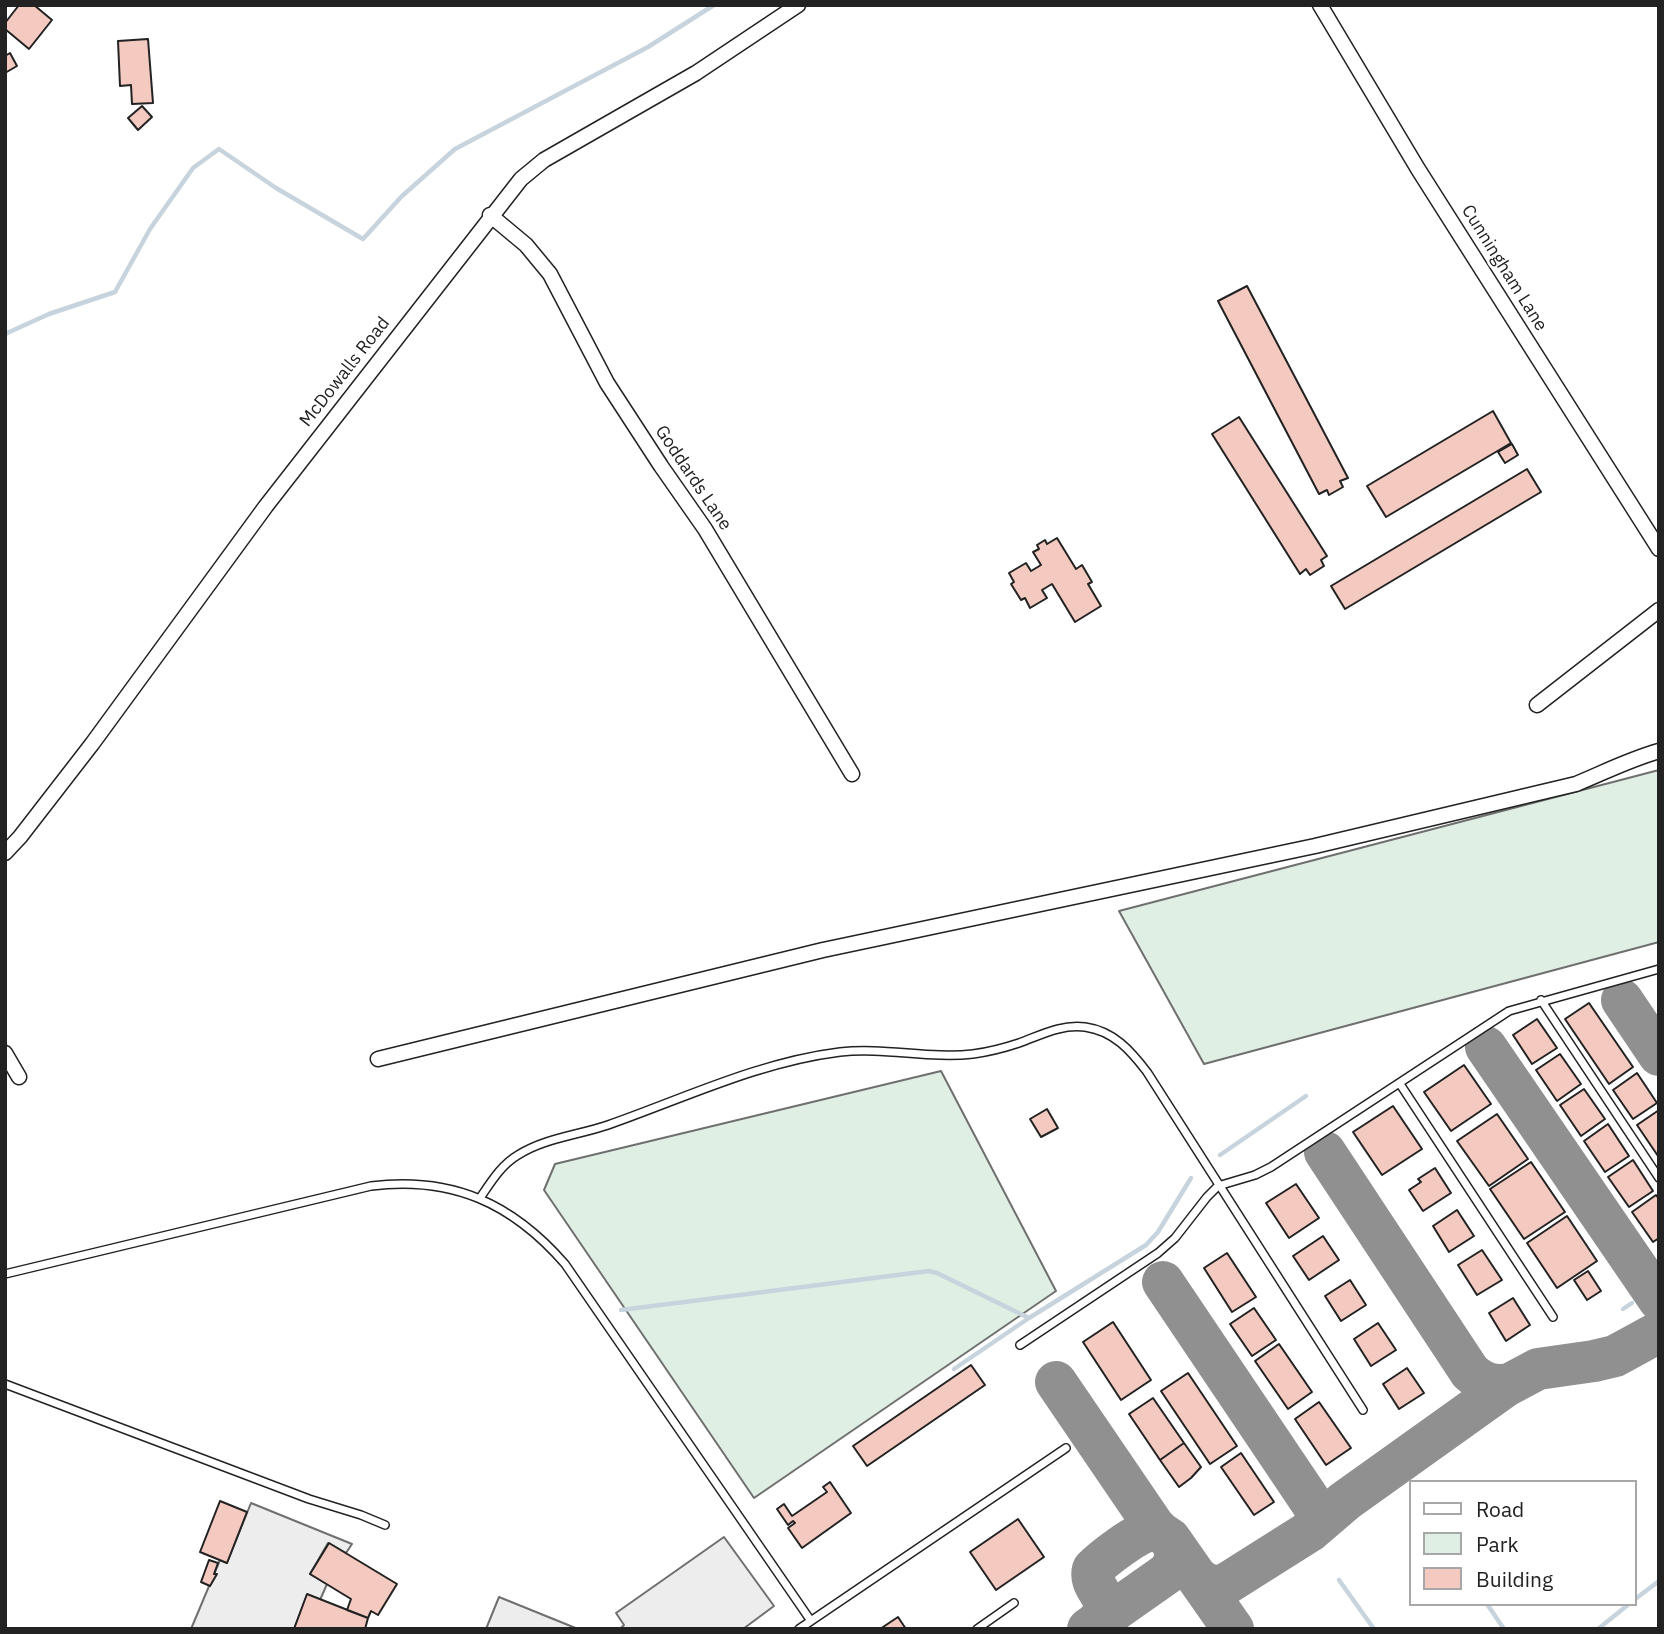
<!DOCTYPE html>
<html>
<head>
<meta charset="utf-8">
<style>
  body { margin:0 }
  #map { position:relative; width:1664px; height:1634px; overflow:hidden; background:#fff; font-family:"IBM Plex Sans",sans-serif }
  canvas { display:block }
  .frame { position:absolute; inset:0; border:7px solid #222; pointer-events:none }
  .legend { position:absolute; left:1409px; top:1480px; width:228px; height:126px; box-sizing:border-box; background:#fff; border:2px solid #a7a7a7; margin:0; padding:9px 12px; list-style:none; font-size:21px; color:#222 }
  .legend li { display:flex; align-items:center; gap:14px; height:35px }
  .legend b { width:35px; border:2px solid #a7a7a7 }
</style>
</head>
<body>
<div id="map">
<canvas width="1664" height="1634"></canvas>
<div class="frame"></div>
<ul class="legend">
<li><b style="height:9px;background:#fff"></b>Road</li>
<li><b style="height:19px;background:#e0efe3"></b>Park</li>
<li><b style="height:19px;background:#f3c9c0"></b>Building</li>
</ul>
</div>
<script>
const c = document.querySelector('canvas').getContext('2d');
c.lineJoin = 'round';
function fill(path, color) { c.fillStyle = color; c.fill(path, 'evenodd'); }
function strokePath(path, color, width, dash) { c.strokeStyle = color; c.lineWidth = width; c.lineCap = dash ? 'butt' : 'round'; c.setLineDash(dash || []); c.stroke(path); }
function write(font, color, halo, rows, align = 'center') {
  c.font = font + ' "IBM Plex Sans",sans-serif'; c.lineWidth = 5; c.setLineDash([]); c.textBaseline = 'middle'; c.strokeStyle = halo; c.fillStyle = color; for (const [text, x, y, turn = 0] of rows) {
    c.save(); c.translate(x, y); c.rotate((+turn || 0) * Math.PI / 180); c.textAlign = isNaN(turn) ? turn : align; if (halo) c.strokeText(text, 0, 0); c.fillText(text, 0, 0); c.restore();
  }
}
const green = new Path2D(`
  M1659 770V942L1204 1064 1119 911Z
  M941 1071 1056 1291 754 1498 544 1190 555 1164Z`);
const parking = new Path2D(`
  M251 1503 352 1544 346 1553 328 1543 310 1574 327 1584 320 1600 307 1595 294 1629H191L220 1560 227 1563Z
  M724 1537 774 1606 743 1629H620L624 1625 616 1613Z
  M499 1597 578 1629H486Z`);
const stream = new Path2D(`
  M5 334 49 314 115 292 150 229 193 168 219 149 276 188 363 239 401 197 455 149 648 47 714 5
  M1220 1155 1306 1096
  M1623 1309 1632 1303
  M621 1310 929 1271 937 1273 1029 1318
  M954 1369 1029 1318 1146 1245 1158 1232 1191 1178
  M1339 1580 1374 1629
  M1634 1600 1659 1581
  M1487 1604 1504 1629
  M1598 1629 1629 1604`);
const taxiway = new Path2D(`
  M1622 1000 1659 1055
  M1486 1047 1659 1300
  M1325 1152 1470 1372C1482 1383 1494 1387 1510 1384
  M1163 1282 1315 1508 1317 1518 1310 1531
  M1056 1382 1154 1526 1161 1533
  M1199 1579 1211 1587 1226 1584 1310 1531 1345 1501 1506 1386 1538 1369 1594 1361 1615 1356 1659 1332
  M1096 1623C1119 1599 1087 1590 1093 1569 1103 1559 1136 1533 1150 1531 1158 1530 1164 1534 1170 1539L1233 1629
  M1088 1629 1169 1572 1176 1559 1173 1543`);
const building = new Path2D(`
  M19 5H34L52 20 29 49 5 29V23Z
  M148 39 153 103 132 104 131 85 120 86 118 41Z
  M10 53 17 66 5 73V56Z
  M142 106 152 117 138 130 128 118Z
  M1247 286 1348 478 1340 481 1343 487 1329 495 1327 490 1319 494 1218 301Z
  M1493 411 1511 443 1386 517 1367 486Z
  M1239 417 1327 556 1321 560 1324 566 1310 575 1306 569 1300 574 1212 434Z
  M1512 444 1518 455 1505 463 1498 452Z
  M1527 469 1541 492 1345 609 1331 586Z
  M1057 538 1076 569 1082 565 1092 582 1088 584 1101 606 1075 622 1052 584 1042 590 1047 598 1030 608 1025 598 1021 600 1011 584 1014 582 1009 573 1026 563 1031 571 1041 565 1033 552 1039 549 1037 545 1045 540 1047 544Z
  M1589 1003 1633 1067 1609 1084 1565 1019Z
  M1537 1019 1557 1048 1532 1064 1513 1035Z
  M1560 1054 1581 1084 1557 1101 1536 1070Z
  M1464 1065 1491 1104 1451 1131 1424 1092Z
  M1637 1073 1657 1103 1633 1119 1613 1090Z
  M1584 1089 1605 1119 1581 1136 1560 1105Z
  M1393 1106 1422 1149 1382 1175 1353 1132Z
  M1047 1109 1058 1128 1041 1137 1030 1119Z
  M1659 1110V1155L1658 1156 1637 1125Z
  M1497 1114 1528 1159 1489 1186 1457 1141Z
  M1608 1124 1629 1156 1605 1172 1584 1141Z
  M1633 1160 1653 1191 1629 1207 1608 1177Z
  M1531 1162 1565 1212 1524 1239 1490 1189Z
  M1435 1168 1451 1193 1423 1211 1409 1190 1421 1182 1418 1179Z
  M1296 1184 1319 1218 1289 1238 1266 1203Z
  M1656 1195 1659 1199V1238L1653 1242 1632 1212Z
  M1457 1210 1474 1236 1449 1252 1433 1226Z
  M1567 1216 1597 1261 1557 1288 1527 1243Z
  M1323 1236 1339 1260 1309 1280 1293 1256Z
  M1482 1250 1502 1280 1477 1295 1458 1265Z
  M1227 1253 1256 1297 1232 1312 1204 1268Z
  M1588 1271 1601 1291 1587 1300 1574 1280Z
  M1350 1280 1366 1305 1341 1321 1325 1296Z
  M1513 1298 1530 1325 1506 1341 1489 1313Z
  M1254 1308 1276 1340 1252 1356 1230 1324Z
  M1113 1322 1151 1380 1121 1400 1083 1342Z
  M1378 1323 1396 1350 1371 1366 1354 1339Z
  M1279 1344 1312 1392 1288 1409 1255 1361Z
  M971 1365 985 1385 867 1466 853 1446Z
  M1407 1368 1424 1393 1399 1409 1383 1384Z
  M1188 1373 1237 1446 1210 1464 1161 1391Z
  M1153 1398 1184 1443 1160 1460 1129 1414Z
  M1319 1402 1351 1448 1326 1465 1295 1419Z
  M1184 1443 1201 1467 1191 1478 1179 1487 1160 1460Z
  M1241 1453 1274 1502 1254 1515 1221 1467Z
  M830 1482 851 1513 802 1548 788 1528 795 1523 793 1521 788 1525 777 1509 784 1504 792 1516 827 1492 823 1487Z
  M220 1501 247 1512 227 1563 200 1552Z
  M1018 1519 1044 1557 996 1590 970 1552Z
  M329 1543 397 1584 378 1615 371 1611 368 1618 347 1610 351 1599 310 1574Z
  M209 1560 218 1563 214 1574H217L210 1586 201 1582Z
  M307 1594 368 1618 365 1629H294Z
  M898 1617 906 1629H880Z`);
const service = new Path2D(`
  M1541 1000 1659 1178
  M1400 1084 1553 1317
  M480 1198C491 1182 501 1165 518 1155 545 1138 579 1135 608 1125 685 1098 759 1062 840 1052 885 1047 929 1059 973 1054 988 1052 1004 1048 1019 1043 1041 1035 1061 1024 1085 1027 1114 1031 1131 1051 1147 1072L1363 1410
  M5 1274 371 1186C452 1176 512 1203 565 1264L811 1621
  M1020 1345 1158 1253 1175 1238 1207 1197 1218 1186 1255 1175 1271 1167 1509 1011 1659 969
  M5 1384 309 1499 361 1515 385 1525
  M799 1629 1066 1448
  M977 1629 1014 1603`);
const minor = new Path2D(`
  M1320 5 1418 169 1659 549
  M490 215 526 245 550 274 607 383 661 466 705 529 852 774
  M1537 705 1659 610
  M5 853 20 837 92 744 266 506 521 179 544 160 696 73 798 5
  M5 1053 19 1077
  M378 1059 823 950 1315 846 1576 784C1605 772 1628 760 1659 751`);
const streetNames = [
  ["Cunningham Lane",1504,268,58],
  ["McDowalls Road",345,372,-52],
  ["Goddards Lane",693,478,56]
];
fill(green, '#e0efe3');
strokePath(green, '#6f6f6f', 2);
fill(parking, '#ededed');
strokePath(parking, '#6f6f6f', 2);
strokePath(stream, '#c7d3dd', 4.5);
strokePath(taxiway, '#909090', 42);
fill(building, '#f3c9c0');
strokePath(building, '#222', 2);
strokePath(service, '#222', 10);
strokePath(minor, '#222', 17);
strokePath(service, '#fff', 7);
strokePath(minor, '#fff', 14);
write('18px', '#222', '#fff', streetNames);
</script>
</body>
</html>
